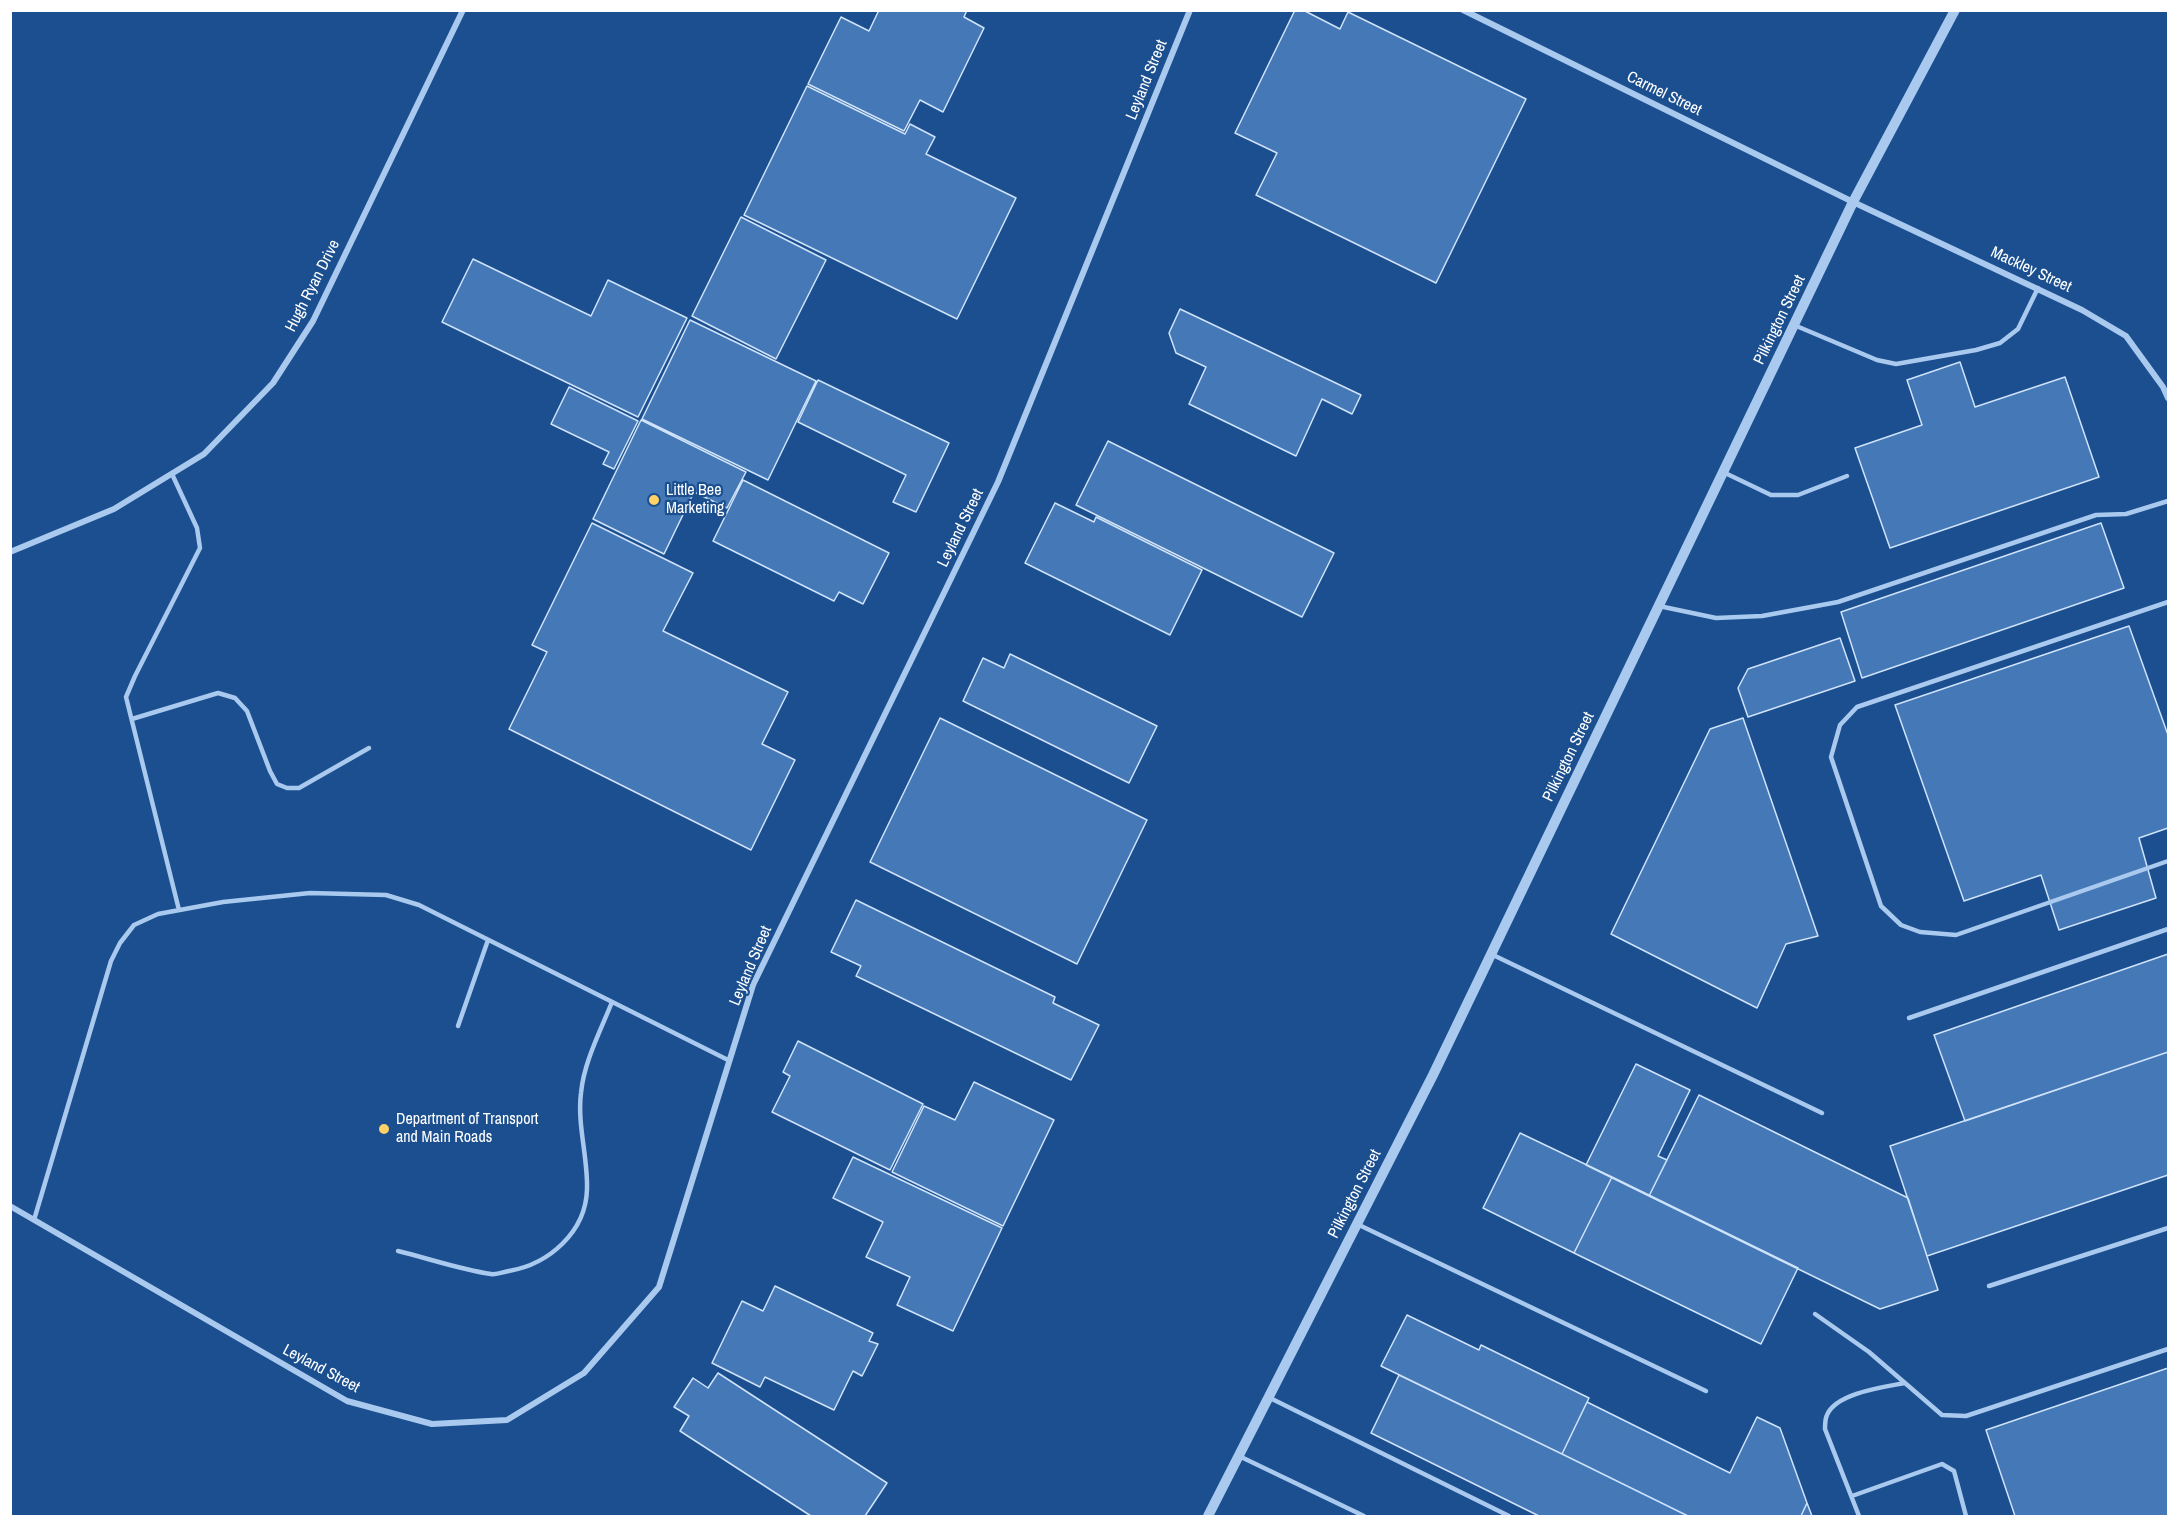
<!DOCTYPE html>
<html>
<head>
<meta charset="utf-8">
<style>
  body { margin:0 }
  #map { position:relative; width:2179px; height:1527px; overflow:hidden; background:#1b4f8f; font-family:"Archivo Narrow",sans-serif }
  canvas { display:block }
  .frame { position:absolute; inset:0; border:12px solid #fff; pointer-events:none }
</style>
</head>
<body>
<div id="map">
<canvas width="2179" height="1527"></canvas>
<div class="frame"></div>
</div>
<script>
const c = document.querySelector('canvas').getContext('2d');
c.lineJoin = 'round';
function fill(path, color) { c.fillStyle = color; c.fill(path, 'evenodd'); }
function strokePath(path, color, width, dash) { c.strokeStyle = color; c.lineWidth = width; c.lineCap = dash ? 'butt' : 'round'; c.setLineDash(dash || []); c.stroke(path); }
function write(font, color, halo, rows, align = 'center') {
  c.font = font + ' "Archivo Narrow",sans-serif'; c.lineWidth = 4.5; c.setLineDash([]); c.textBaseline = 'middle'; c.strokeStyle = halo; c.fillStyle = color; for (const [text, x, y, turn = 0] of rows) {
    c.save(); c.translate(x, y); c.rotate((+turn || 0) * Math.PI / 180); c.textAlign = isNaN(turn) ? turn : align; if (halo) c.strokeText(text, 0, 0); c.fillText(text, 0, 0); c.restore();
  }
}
const building = new Path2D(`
  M879 10H967L964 17 984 28 943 112 920 100 904 131 808 84 841 17 869 31Z
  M1295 10H1303L1340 29 1348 12 1526 99 1436 283 1256 195 1277 153 1235 133Z
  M807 86 905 134 910 124 935 137 926 154 1016 198 957 319 744 215Z
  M741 217 826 260 776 359 692 316Z
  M473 259 591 316 608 280 687 318 638 417 442 322Z
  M1180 309 1361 395 1352 414 1322 399 1296 456 1189 404 1206 367 1176 353 1169 333Z
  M690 320 816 381 768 480 642 419Z
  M1960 362 1975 407 2065 377 2099 477 1890 548 1855 448 1922 425 1907 380Z
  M818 380 949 443 916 512 893 502 906 475 798 422Z
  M569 387 638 421 614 469 603 464 609 452 551 424Z
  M641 420 746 472 727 508 694 492 664 554 593 519Z
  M1108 441 1334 553 1302 617 1076 505Z
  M743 480 889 553 863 604 839 592 834 601 713 541Z
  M1055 503 1094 522 1096 517 1202 570 1170 635 1025 563Z
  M592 523 693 573 663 631 788 692 762 744 795 760 751 850 509 729 547 652 532 645Z
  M2101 523 2124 588 1862 678 1841 612Z
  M2129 626 2168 735V828L2139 838 2156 898 2059 930 2041 875 1964 901 1895 705Z
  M1840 638 1855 681 1748 717 1738 688 1748 669Z
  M1010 654 1157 726 1129 783 963 701 983 658 1004 668Z
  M940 718 1147 820 1077 964 870 862Z
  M1743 718 1818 936 1786 944 1757 1008 1611 934 1710 729Z
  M856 900 1055 997 1053 1003 1099 1025 1071 1080 856 976 861 966 831 952Z
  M2168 954V1052L1965 1121 1934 1035Z
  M798 1041 923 1104 890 1170 772 1112 790 1076 783 1072Z
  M2168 1052V1175L1927 1256 1890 1146Z
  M1636 1064 1690 1090 1658 1156 1667 1160 1649 1196 1586 1165Z
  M974 1082 1054 1120 1003 1226 892 1172 924 1106 955 1120Z
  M1699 1095 1908 1198 1938 1290 1880 1309 1649 1196Z
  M1520 1133 1612 1177 1574 1253 1483 1208Z
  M853 1157 1002 1228 953 1331 897 1305 910 1277 866 1257 883 1222 833 1198Z
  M1612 1177 1798 1268 1761 1344 1574 1253Z
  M775 1286 873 1333 869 1341 878 1344 862 1376 853 1371 834 1410 765 1377 760 1387 712 1363 742 1301 763 1311Z
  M1407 1315 1479 1350 1481 1345 1589 1398 1562 1454 1381 1366Z
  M2168 1368V1516H2015L1986 1430Z
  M718 1373 887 1483 865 1516H811L680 1431 689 1416 674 1407 693 1378 708 1388Z
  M1399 1375 1562 1454 1688 1516H1539L1371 1433Z
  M1587 1402 1730 1473 1757 1417 1780 1428 1807 1503 1801 1516H1688L1562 1454Z
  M1807 1503 1812 1516H1801Z`);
const service = new Path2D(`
  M1794 325 1877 360 1896 364 1976 350 2000 343 2018 329 2038 288
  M1723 472 1771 495H1798L1847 476
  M172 474 197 528 200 548 135 676 126 697 179 910
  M2168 602 1857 707 1840 725 1831 757 1881 906 1901 925 1920 932 1956 935 2168 861
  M1659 606 1716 618 1762 616 1838 602 2096 515 2126 514 2168 501
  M132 719 218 693 235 698 247 711 270 771 277 784 287 788H299L369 748
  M1491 954 1822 1113
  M1909 1018 2168 929
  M458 1026 488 940
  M34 1220 111 961 120 943 134 925 158 914 223 902 310 893 386 895 419 905 730 1061
  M1357 1224 1706 1391
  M398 1251C427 1258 462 1270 491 1274 497 1275 503 1272 509 1271 549 1264 586 1232 587 1189 588 1157 577 1125 581 1093 584 1062 600 1032 612 1002
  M1989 1286 2168 1228
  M1815 1314 1869 1352 1905 1383
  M1270 1398 1509 1516
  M1239 1456 1364 1516
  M1852 1496 1942 1464 1954 1471 1966 1516
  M1859 1516 1825 1429C1825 1425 1825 1419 1827 1415 1836 1393 1884 1387 1905 1383L1942 1415 1966 1416 2168 1349`);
const minor = new Path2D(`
  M1463 10 1853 202 2082 310 2126 336 2163 387 2168 398
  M10 552 114 509 204 454 273 383 313 321 463 10
  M10 1206 347 1401 432 1424 507 1420 584 1373 659 1287 753 985 998 482 1190 10`);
const tertiary = new Path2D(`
  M1208 1516 1433 1075 1853 202 1955 10`);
const markers = [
  [654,500,6,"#ffd166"],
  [384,1129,6,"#ffd166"]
];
const streetNames = [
  ["Leyland Street",1147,80,-68],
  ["Carmel Street",1664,94,26],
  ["Mackley Street",2031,270,25],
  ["Hugh Ryan Drive",313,286,-63],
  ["Pilkington Street",1780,320,-64],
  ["Leyland Street",961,528,-64],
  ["Pilkington Street",1569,757,-64],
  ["Leyland Street",751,966,-67],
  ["Pilkington Street",1355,1194,-63],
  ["Leyland Street",321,1369,28]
];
const poiNames = [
  ["Little Bee",666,491],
  ["Marketing",666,509],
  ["Department of Transport",396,1120],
  ["and Main Roads",396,1138]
];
fill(building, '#4478b7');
strokePath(building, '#cfe3fa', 1.5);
strokePath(service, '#a9c9ee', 4.5);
strokePath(minor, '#a9c9ee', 6);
strokePath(tertiary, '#a9c9ee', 10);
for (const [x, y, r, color] of markers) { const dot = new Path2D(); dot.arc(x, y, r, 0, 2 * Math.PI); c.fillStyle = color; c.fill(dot); strokePath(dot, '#1b4f8f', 2); }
write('16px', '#fff', '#1b4f8f', streetNames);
write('16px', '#fff', '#1b4f8f', poiNames, 'left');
</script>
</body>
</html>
